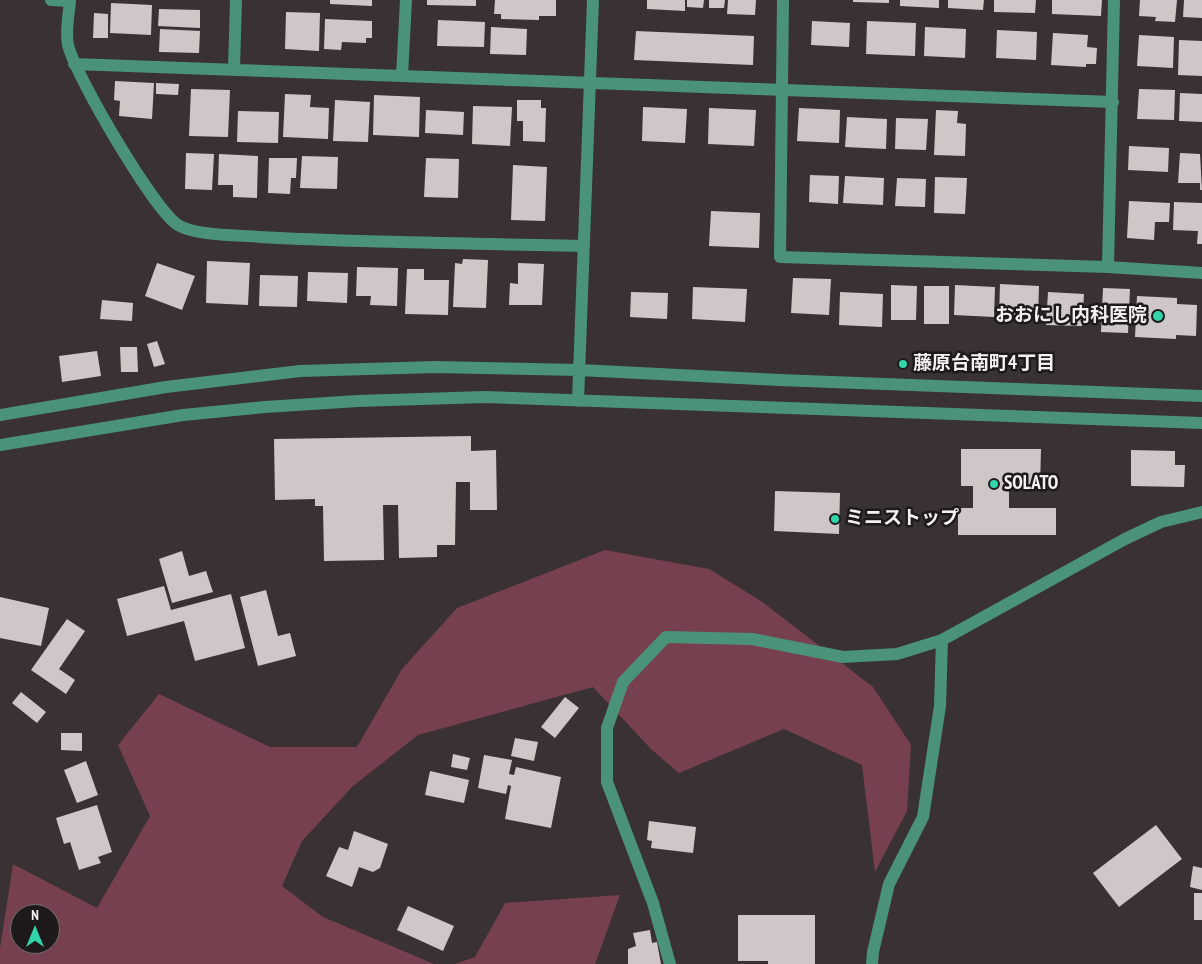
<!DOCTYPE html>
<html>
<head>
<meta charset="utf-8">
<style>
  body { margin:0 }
  #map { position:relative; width:1202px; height:964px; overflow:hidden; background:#393133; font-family:"PT Sans Narrow",sans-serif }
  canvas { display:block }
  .north { position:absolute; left:10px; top:904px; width:50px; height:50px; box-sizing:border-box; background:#1e1a1b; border:1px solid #746f70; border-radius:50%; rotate:0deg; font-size:14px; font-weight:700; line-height:20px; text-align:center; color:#f4eff0 }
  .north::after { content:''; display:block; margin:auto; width:18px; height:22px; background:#32d4a9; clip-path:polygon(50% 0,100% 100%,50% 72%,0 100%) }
</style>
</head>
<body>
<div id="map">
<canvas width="1202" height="964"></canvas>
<div class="north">N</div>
</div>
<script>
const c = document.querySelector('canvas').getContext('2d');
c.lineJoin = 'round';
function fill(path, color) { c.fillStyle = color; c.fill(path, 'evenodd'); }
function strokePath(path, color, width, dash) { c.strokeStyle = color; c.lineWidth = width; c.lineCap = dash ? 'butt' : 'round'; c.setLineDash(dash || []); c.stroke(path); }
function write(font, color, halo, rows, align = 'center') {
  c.font = font + ' "PT Sans Narrow","Noto Sans JP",sans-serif'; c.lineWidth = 5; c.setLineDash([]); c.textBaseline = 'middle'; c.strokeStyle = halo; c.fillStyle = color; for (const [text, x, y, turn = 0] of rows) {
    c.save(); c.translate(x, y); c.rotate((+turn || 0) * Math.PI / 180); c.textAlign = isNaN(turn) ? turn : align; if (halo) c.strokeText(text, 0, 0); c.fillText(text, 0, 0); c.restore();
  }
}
const green = new Path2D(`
  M605 550 709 569 761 601 873 687 911 745 907 811 875 872 862 765 784 729 679 773 652 750 593 687 418 735 353 786 302 841 282 886 323 917 434 964H0V948L13 864 97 908 150 816 118 745 159 694 270 747H357L402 669 457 608ZM20 914H50V944H20Z
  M620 895 595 964H455L475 957 505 903Z`);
const building = new Path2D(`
  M330 0H372V6L330 4Z
  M427 0H476V6L427 5Z
  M495 0H556V16H539V20L501 19V14H494Z
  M647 0H685V11L647 9Z
  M687 0H704L703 8 687 7Z
  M709 0H725L724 8H709Z
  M728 0H756L755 15 727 14Z
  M853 0H889V3L853 2Z
  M900 0H939V8L900 6Z
  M948 0H984L983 10 948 8Z
  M994 0H1036L1035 13 994 12Z
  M1052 0H1102L1101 16 1052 14Z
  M1140 0H1177L1175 22 1155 21 1156 17 1139 16Z
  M1184 0H1202V18L1183 17Z
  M111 3 152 5 151 35 110 33Z
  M159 9 200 10V28L158 26Z
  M286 12 320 13 319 51 285 49Z
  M94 13 108 14V38H93Z
  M325 19 372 21V38H366V43L342 42 341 50 324 49Z
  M438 20 485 22 484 47 437 46Z
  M812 21 850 23 849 47 811 45Z
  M867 21 916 23 915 56 866 54Z
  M491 27 527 29 526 55 490 54Z
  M925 27 966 29 965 58 924 56Z
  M160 29 200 31 199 53 159 52Z
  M997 30 1037 32 1036 60 996 58Z
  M636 31 754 36 753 65 634 60Z
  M1053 33 1088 35 1087 47 1097 48 1096 64H1086V67L1051 65Z
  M1139 35 1174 37 1173 68 1137 66Z
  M1179 40 1202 41V76L1178 75Z
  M115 81 154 83 152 119 119 116 120 101 114 100Z
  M156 83 179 84 178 95 156 94Z
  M191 89 230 90 228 137 189 136Z
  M1139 89 1175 90 1174 120 1137 119Z
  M1180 93 1202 94V122L1179 121Z
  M285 94 311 95 310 107 329 108 328 139 283 137Z
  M374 95 420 97 419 137 373 135Z
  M335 100 370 102 368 142 333 141Z
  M517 100H541V108H546L545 142 523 141V121H517Z
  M473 106 512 107 510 146 472 144Z
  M643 107 687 109 685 143 642 141Z
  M709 108 756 110 754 146 708 144Z
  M799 108 840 110 839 143 797 141Z
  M426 110 464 112 463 135 425 133Z
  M936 110 958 111 957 123 966 124 965 156 934 155Z
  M238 111 279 112 278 143 237 142Z
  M847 117 887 119 886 149 845 147Z
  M896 118 928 119 926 150 895 149Z
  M1129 146 1169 148 1168 172 1128 170Z
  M186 153 214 154 212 190 185 189Z
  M1180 153 1200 154 1202 190H1200V183H1178Z
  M219 154 258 156 257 198 233 197V185H218Z
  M302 156 338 157 337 189 300 188Z
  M269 158H297L296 178H291L290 194 268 193Z
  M426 158 459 159 458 198 424 197Z
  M513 165 547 167 545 221 511 220Z
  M810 175 839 176 838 204 809 202Z
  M845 176 884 178 883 205 843 203Z
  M935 177 967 178 965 214 934 213Z
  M897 178 926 179 925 207 895 206Z
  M1129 201 1170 203 1169 222H1155L1154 240 1127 238Z
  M1174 202 1202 203V244H1197L1198 231 1173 230Z
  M711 211 760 213 759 248 709 246Z
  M463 259 488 260 486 308 453 307 455 263 462 264Z
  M207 261 250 263 248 305 206 303Z
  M157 263 195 276 182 310 145 296Z
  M518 263 544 264 542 305H509L510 283 518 284Z
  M357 267 398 268 397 306 370 305 371 296H356Z
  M407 269H424V280H449L448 315 405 314Z
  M308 272 348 273 347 303 307 301Z
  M260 275 298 276 297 307 259 306Z
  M793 278 831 279 829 315 791 313Z
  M1000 284 1039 286 1038 318 999 317Z
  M891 285 917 286 916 320H891Z
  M955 285 995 287 994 317 954 315Z
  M924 286H949V324H924Z
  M693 287 747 289 745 322 692 319Z
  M1103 288 1130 289 1128 333 1101 332Z
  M631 292 668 293 667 319 630 317Z
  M840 292 883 294 882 327 839 325Z
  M1048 292 1084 294 1082 326 1046 325Z
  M1137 296 1177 298V304L1197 305 1196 336 1176 335V339L1135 337Z
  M102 300 133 303 132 321 100 319Z
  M157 341 165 364 154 367 147 344Z
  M120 347H137L138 372H121Z
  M97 351 101 376 62 382 59 356Z
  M471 436V451L496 450 497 510H470V482H456L455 545H437V557L399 558 398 505H383L384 560 324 561 323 506H315V499L275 500 274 439Z
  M961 449H1041L1040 487H1009V508H1056V535H958V508H973V486H961Z
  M1131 450 1175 451V465H1185L1184 487 1131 486Z
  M775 491 840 493 839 534 774 531Z
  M182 551 189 576 206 571 213 592 172 603 159 559Z
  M164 586 171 610 231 594 245 648 195 661 184 621 127 636 117 599Z
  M266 590 278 636 290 633 296 656 258 666 240 597Z
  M0 597 49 608 41 646 0 638Z
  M67 619 85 631 59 669 75 680 66 694 31 670Z
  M21 692 46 712 37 723 12 703Z
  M565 697 579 708 555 738 541 727Z
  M61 733H82V751L61 750Z
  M515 738 538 742 534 761 511 756Z
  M453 754 470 758 467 770 451 767Z
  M484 755 512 760 509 774 514 775 516 767 561 777 551 828 505 819 511 786 508 785 506 794 478 788Z
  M86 761 98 795 77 803 64 770Z
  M430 771 469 780 464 803 425 795Z
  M97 805 112 852 98 857 101 863 79 870 70 842 64 844 56 818Z
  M649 821 696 827 693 853 651 848 652 841 647 840Z
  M1156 825 1182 859 1119 907 1093 873Z
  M354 831 388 844 380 868 373 872 359 867 352 887 326 876 339 847 348 850Z
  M1193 866 1202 868V890L1190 887Z
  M1194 893H1202V920H1194Z
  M408 906 454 926 443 951 397 930Z
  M738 915H815V964H768V961H738Z
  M650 930 652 943 657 942 661 964H628V949L636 946 633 933Z`);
const minor = new Path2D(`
  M51 0 70 1
  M70 0C69 14 65 32 68 45 75 75 154 210 178 225 195 236 240 235 260 237 367 243 475 243 582 246
  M783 0 780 257 1108 267 1202 273
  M74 64 1113 102
  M234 69 236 0
  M402 76 406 0
  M1108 267 1114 0
  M578 401 593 0
  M0 415 166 387 300 371 435 367 579 370 779 380 1202 396
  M0 445 183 415 265 407 358 401 485 397 1202 423
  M670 964 653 903 607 782V728L623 682 666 637 752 639 843 657 897 654 942 640 1125 539 1161 522 1202 512
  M872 964 873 952 889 884 923 817 940 706 942 640`);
const markers = [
  [1158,316,6,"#32d4a9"],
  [903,364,5,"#32d4a9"],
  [994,484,5,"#32d4a9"],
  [835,519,5,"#32d4a9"]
];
const poiNames = [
  ["おおにし内科医院",1147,316,"right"],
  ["藤原台南町4丁目",913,364],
  ["SOLATO",1004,484],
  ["ミニストップ",845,519]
];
fill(green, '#77404f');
fill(building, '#cfc6c8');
strokePath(minor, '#4a927a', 12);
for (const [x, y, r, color] of markers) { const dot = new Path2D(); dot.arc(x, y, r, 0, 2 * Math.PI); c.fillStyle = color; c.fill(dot); strokePath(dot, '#1e1a1b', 2); }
write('bold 19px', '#f4eff0', '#1e1a1b', poiNames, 'left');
</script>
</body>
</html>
